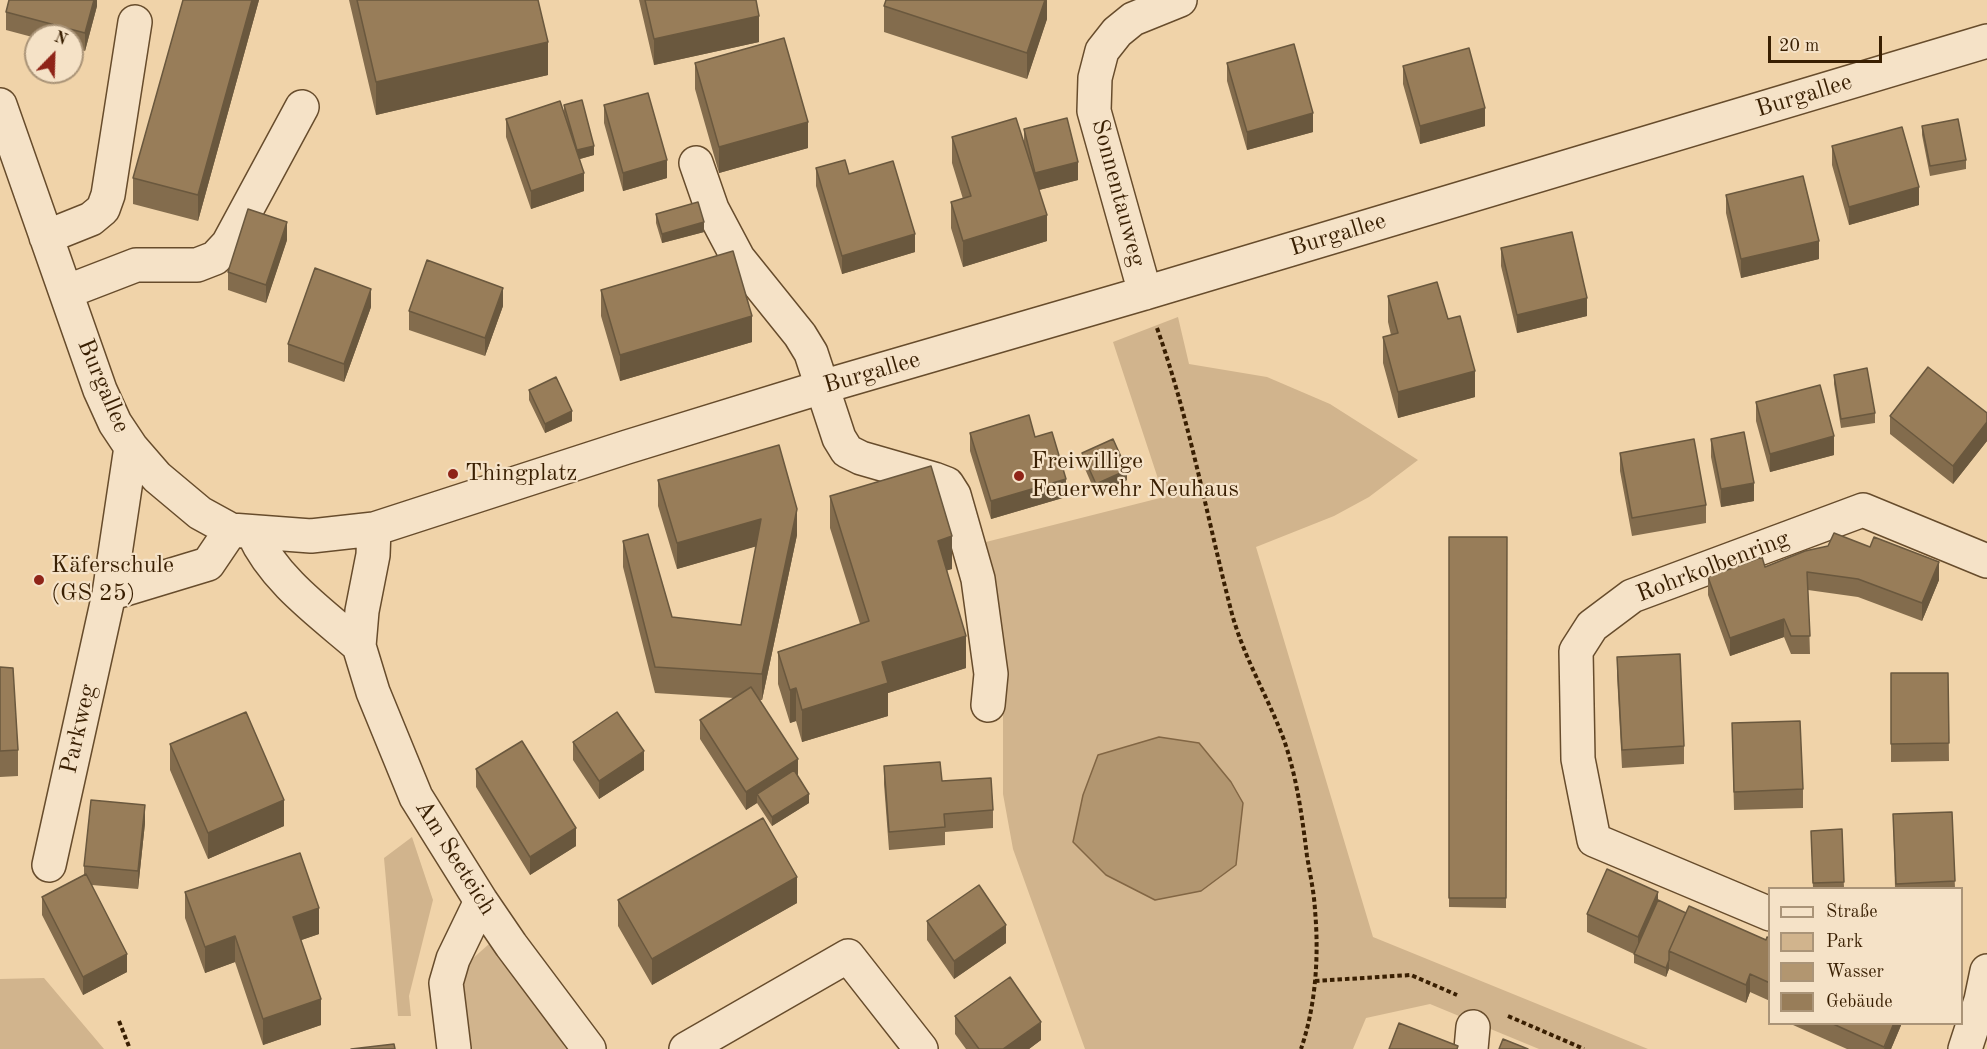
<!DOCTYPE html>
<html>
<head>
<meta charset="utf-8">
<style>
  body { margin:0 }
  #map { position:relative; width:1987px; height:1049px; overflow:hidden; background:#f0d3a9; font-family:"Old Standard TT",serif }
  canvas { display:block }
  .legend { position:absolute; left:1768px; top:887px; width:195px; height:138px; box-sizing:border-box; background:#f5e2c7; border:2px solid #aa9478; margin:0; padding:8px 10px; list-style:none; font-size:18px; color:#391f02 }
  .legend li { display:flex; align-items:center; gap:12px; height:30px }
  .legend b { width:30px; border:2px solid #aa9478 }
  .north { position:absolute; left:24px; top:24px; width:60px; height:60px; box-sizing:border-box; background:#f5e2c7; border:2px solid #aa9478; border-radius:50%; rotate:23deg; font-size:16px; font-weight:700; line-height:24px; text-align:center; color:#391f02 }
  .north::after { content:''; display:block; margin:auto; width:21px; height:27px; background:#8f2418; clip-path:polygon(50% 0,100% 100%,50% 72%,0 100%) }
  .scale { position:absolute; left:1768px; top:36px; width:114px; height:27px; box-sizing:border-box; border:3px solid #391f02; border-top:0; padding-left:8px; font-size:18px; line-height:21px; white-space:nowrap; color:#391f02; -webkit-text-stroke:4px #f5e2c7; paint-order:stroke }
</style>
</head>
<body>
<div id="map">
<canvas width="1987" height="1049"></canvas>
<ul class="legend">
<li><b style="height:8px;background:#f5e2c7"></b>Straße</li>
<li><b style="height:16px;background:#d1b48d"></b>Park</li>
<li><b style="height:16px;background:#b29670"></b>Wasser</li>
<li><b style="height:16px;background:#987d59"></b>Gebäude</li>
</ul>
<div class="north">N</div>
<div class="scale">20 m</div>
</div>
<script>
const c = document.querySelector('canvas').getContext('2d');
c.lineJoin = 'round';
function fill(path, color) { c.fillStyle = color; c.fill(path, 'evenodd'); }
function strokePath(path, color, width, dash) { c.strokeStyle = color; c.lineWidth = width; c.lineCap = dash ? 'butt' : 'round'; c.setLineDash(dash || []); c.stroke(path); }
function write(font, color, halo, rows, align = 'center') {
  c.font = font + ' "Old Standard TT",serif'; c.lineWidth = 4.5; c.setLineDash([]); c.textBaseline = 'middle'; c.strokeStyle = halo; c.fillStyle = color; for (const [text, x, y, turn = 0] of rows) {
    c.save(); c.translate(x, y); c.rotate((+turn || 0) * Math.PI / 180); c.textAlign = isNaN(turn) ? turn : align; if (halo) c.strokeText(text, 0, 0); c.fillText(text, 0, 0); c.restore();
  }
}
const green = new Path2D(`
  M1178 317 1189 364 1267 377 1330 404 1418 460 1369 497 1334 516 1256 547 1373 937 1648 1049H1539L1430 1004 1366 1018 1353 1049H1085L1013 849 1003 794V633L978 544 1164 497 1113 342Z
  M412 837 433 900 409 996 411 1016H398L384 858Z
  M489 944 519 980 566 1049H463L462 968Z
  M44 978 104 1049H0V979Z`);
const water = new Path2D(`
  M1159 737 1199 743 1231 782 1243 803 1236 865 1201 891 1155 900 1106 875 1073 842 1083 795 1098 755Z`);
const path = new Path2D(`
  M1157 328C1190 421 1207 518 1232 614 1244 658 1268 697 1284 740 1297 778 1302 816 1307 856 1310 874 1314 892 1315 910 1319 956 1316 1005 1301 1049
  M1315 981 1411 975 1457 995
  M1508 1016 1584 1049
  M119 1021 130 1049`);
const minor = new Path2D(`
  M0 105 100 390 115 423 131 447 157 477 200 513 231 530 311 536 374 529 627 447 822 387 1145 293 1987 41
  M696 163 712 209 738 258 800 335 811 353 839 438 847 451 861 458 934 479 947 484 954 495 978 579 991 674 988 705
  M46 237 91 219 103 209 108 195 135 22
  M66 292 136 265H197L215 258 228 244 302 107
  M1145 293 1094 111 1095 78 1102 51 1117 32 1133 19 1180 0
  M374 529 373 555 362 611 359 646 373 692 416 797 481 901 511 945 589 1049
  M253 533C274 580 321 613 359 646
  M109 594 131 447
  M49 865 109 594 208 564 231 530
  M1770 914 1594 840 1578 759 1576 651 1592 626 1632 596 1863 510 1987 561
  M454 1049 446 983 453 959 481 901
  M686 1049 848 956 921 1049
  M1471 1049 1473 1027
  M1965 1049 1981 1000 1987 971`);
const wall = new Path2D(`
  M97 0V6L85 51 72 48V36H36V38L6 30V12Z
  M183 0H259L198 221 133 204V178Z
  M349 0H538L548 75 376 115Z
  M639 0H756L759 42 654 65Z
  M1047 0V19L1027 79 884 32V6Z
  M695 63 808 148 719 173 695 89Z
  M1227 63 1313 132 1247 150 1227 81Z
  M1403 66 1485 126 1420 144 1403 84Z
  M564 105 594 155 580 159 584 191 531 209 506 137V119L564 111Z
  M604 105 667 178 623 191 604 123Z
  M1922 126 1966 160V169L1930 176 1922 135Z
  M1024 129 1078 180 1039 190 1047 241 963 267 951 228V202L963 199 952 163V137L1024 141Z
  M1832 146 1919 205 1849 225 1832 165Z
  M816 168 849 174 915 252 842 274 816 186Z
  M1726 195 1819 259 1741 278 1726 213Z
  M656 214 704 232 662 243 656 223Z
  M287 240 266 303 228 290V272Z
  M1501 248 1587 316 1517 333 1501 266Z
  M601 290 752 342 620 381 601 316Z
  M1388 296 1448 319 1475 397 1398 418 1383 363V337L1391 335 1388 322Z
  M503 306 485 356 409 330V311Z
  M371 307 344 382 288 362V344Z
  M1834 375 1875 413V423L1841 428 1834 384Z
  M529 390 572 421 545 433 529 400Z
  M1756 402 1834 455 1770 472 1756 421Z
  M1987 413V441L1953 484 1890 434V416Z
  M970 433 1035 437 1066 497 991 519 970 451Z
  M1711 439 1754 501 1721 507 1711 457Z
  M1082 453 1127 480 1096 494 1082 462Z
  M1620 453 1706 505V523L1632 536 1620 471Z
  M658 480 797 535 762 700H760L798 776 809 803 772 826 757 803 746 810 700 739V720L734 698 655 693 623 567V541L672 617 741 625 756 546 677 569 658 506Z
  M830 496 952 569 947 570 966 668 888 693V716L802 742 796 721 790 723 778 684V652L860 624 830 528Z
  M1449 537H1507L1506 908 1449 907Z
  M1765 567 1939 580 1922 621 1858 597 1808 590 1810 654H1791L1784 637 1730 656 1708 595V577Z
  M1617 657 1684 746V764L1622 768 1617 675Z
  M0 667 18 750V776L0 777Z
  M1891 673H1948L1949 761 1891 762Z
  M1732 723 1803 789V808L1734 810Z
  M573 742 644 770 599 799 573 760Z
  M170 744 284 826 208 859 170 770Z
  M884 766 942 781 993 810V828L945 832V845L889 850 884 784Z
  M476 769 576 846 530 875 476 787Z
  M1952 812 1955 888H1895L1893 814Z
  M145 823 138 889 92 885 127 972 83 995 42 915V897L84 875V866Z
  M1842 829 1844 888H1813L1811 831Z
  M185 892 319 934 301 940 321 1025 263 1045 235 962 205 973 185 918Z
  M618 900 797 903 652 985 618 926Z
  M1658 900 1686 913 1766 940 1770 938V1001L1750 992 1746 1003 1669 969 1666 977 1634 963V954L1587 932V914Z
  M927 921 1006 943 954 979 927 940Z
  M955 1016 1041 1040 1029 1049H966L955 1034Z
  M1793 1023H1902L1891 1049H1847L1793 1025Z`);
const shadedWall = new Path2D(`
  M94 0H97V6L85 51V33Z
  M252 0H259L198 221V195Z
  M1045 0H1047V19L1027 79V53Z
  M759 16V42L654 65V39Z
  M548 42V75L376 115V82Z
  M1485 108V126L1420 144V126Z
  M1313 113V132L1247 150V132Z
  M808 122V148L719 173V147Z
  M594 146V155L576 160V150Z
  M667 160V178L623 191V173Z
  M1078 162V180L1035 191V173Z
  M584 173V191L531 209V191Z
  M1919 187V205L1849 225V207Z
  M1047 215V241L963 267V241Z
  M287 222V240L266 303V285Z
  M704 222V232L662 243V234Z
  M915 234V252L842 274V256Z
  M1819 241V259L1741 278V259Z
  M503 288V306L485 356V338Z
  M371 289V307L344 382V364Z
  M1587 298V316L1517 333V315Z
  M752 316V342L620 381V355Z
  M1475 371V397L1398 418V392Z
  M572 411V421L545 433V424Z
  M1987 422V441L1953 484V466Z
  M1834 436V455L1770 472V454Z
  M1127 470V480L1096 494V484Z
  M1066 479V497L991 519V501Z
  M1754 483V501L1721 507V489Z
  M797 509V535L762 700V674Z
  M761 519V545L677 569V543Z
  M952 536V569L938 573V541Z
  M1939 562V580L1922 621V603Z
  M1784 619V637L1730 656V638Z
  M966 636V668L888 693V716L802 742V710L882 662Z
  M796 688V721L790 723V690Z
  M644 751V770L599 799V781Z
  M798 759V777L757 794V803L746 810V792Z
  M809 794V803L772 826V817Z
  M284 800V826L208 859V833Z
  M145 805V823L138 889V871Z
  M576 828V846L530 875V857Z
  M797 877V903L652 985V959Z
  M1658 892V910L1638 955V937Z
  M319 908V934L293 943V917Z
  M1006 925V943L954 979V961Z
  M235 936V962L205 973V947Z
  M127 954V972L83 995V977Z
  M1669 960V969L1666 977V968Z
  M1750 974V992L1746 1003V985Z
  M321 999V1025L263 1045V1019Z
  M1041 1022V1040L1029 1049H1003Z
  M1894 1023H1902L1891 1049H1884Z`);
const building = new Path2D(`
  M9 0H94L85 33 6 12Z
  M183 0H252L198 195 133 178Z
  M357 0H538L548 42 376 82Z
  M645 0H756L759 16 654 39Z
  M886 0H1045L1027 53 884 6Z
  M784 38 808 122 719 147 695 63Z
  M1294 44 1313 113 1247 132 1227 63Z
  M1469 48 1485 108 1420 126 1403 66Z
  M648 93 667 160 623 173 604 105Z
  M582 100 594 146 577 150 564 105Z
  M560 101 584 173 531 191 506 119Z
  M1016 118 1047 215 963 241 951 202 971 196 952 137Z
  M1067 118 1078 162 1035 173 1024 129Z
  M1958 119 1966 160 1930 166 1922 126Z
  M1902 127 1919 187 1849 207 1832 146Z
  M845 160 849 174 893 161 915 234 842 256 816 168Z
  M1803 176 1819 241 1741 259 1726 195Z
  M698 202 704 222 662 234 656 214Z
  M248 209 287 222 266 285 228 272Z
  M1572 232 1587 298 1517 315 1501 248Z
  M733 251 752 316 620 355 601 290Z
  M427 260 503 288 485 338 409 311Z
  M315 268 371 289 344 364 288 344Z
  M1437 282 1448 319 1460 316 1475 371 1398 392 1383 337 1398 333 1388 296Z
  M1928 367 1987 413V422L1953 466 1890 416Z
  M1867 368 1875 413 1841 419 1834 375Z
  M556 377 572 411 545 424 529 390Z
  M1820 385 1834 436 1770 454 1756 402Z
  M1029 415 1035 437 1052 432 1066 479 991 501 970 433Z
  M1744 432 1754 483 1721 489 1711 439Z
  M1113 439 1127 470 1096 484 1082 453Z
  M1694 439 1706 505 1632 518 1620 453Z
  M779 445 797 509 762 674 655 667 623 541 648 534 672 617 741 625 761 519 677 543 658 480Z
  M931 466 952 536 938 541 966 636 882 662 888 683 802 710 796 688 790 690 778 652 869 621 830 496Z
  M1834 533 1870 547 1874 537 1939 562 1922 603 1858 579 1807 572 1810 636H1791L1784 619 1730 638 1708 577 1762 557 1765 567 1805 551 1828 546Z
  M1449 537H1507L1506 898H1449Z
  M1680 654 1684 746 1622 750 1617 657Z
  M0 667 13 668 18 750 0 751Z
  M1891 673H1948L1949 743 1891 744Z
  M751 687 798 759 746 792 700 720Z
  M246 712 284 800 208 833 170 744Z
  M617 712 644 751 599 781 573 742Z
  M1800 721 1803 789 1734 792 1732 723Z
  M522 741 576 828 530 857 476 769Z
  M940 762 942 781 991 778 993 810 944 814 945 827 889 832 884 766Z
  M794 770 809 794 772 817 757 794Z
  M91 800 145 805 138 871 84 866Z
  M1952 812 1955 881 1896 884 1893 814Z
  M763 818 797 877 652 959 618 900Z
  M1842 829 1844 882 1813 883 1811 831Z
  M300 853 319 908 293 917 321 999 263 1019 235 936 205 947 185 892Z
  M1607 869 1658 892 1638 937 1587 914Z
  M86 874 127 954 83 977 42 897Z
  M979 885 1006 925 954 961 927 921Z
  M1658 900 1686 913 1669 951V960L1666 968 1634 954Z
  M1689 906 1766 940 1767 937 1770 938V983L1750 974 1746 985 1669 951Z
  M1010 977 1041 1022 1003 1049H979L955 1016Z
  M1399 1023 1458 1046 1457 1049H1389Z
  M1831 1023H1894L1884 1047Z
  M1503 1039 1528 1049H1499Z
  M394 1044 395 1049H351Z`);
const markers = [
  [453,474,6,"#8f2418"],
  [1019,476,6,"#8f2418"],
  [39,580,6,"#8f2418"]
];
const streetNames = [
  ["Burgallee",1804,96,-17],
  ["Sonnentauweg",1118,193,75],
  ["Burgallee",1338,235,-17],
  ["Burgallee",872,373,-16],
  ["Burgallee",103,386,67],
  ["Rohrkolbenring",1713,567,-21],
  ["Parkweg",79,729,-77],
  ["Am Seeteich",455,858,58]
];
const poiNames = [
  ["Freiwillige",1031,462],
  ["Feuerwehr Neuhaus",1031,490],
  ["Thingplatz",465,474],
  ["Käferschule",51,566],
  ["(GS 25)",51,594]
];
fill(green, '#d1b48d');
fill(water, '#b29670');
strokePath(water, '#826644', 1.5);
strokePath(minor, '#674c2c', 36);
strokePath(path, '#391f02', 4, [4.5, 3]);
strokePath(minor, '#f5e2c7', 33);
fill(wall, '#836c4d');
fill(shadedWall, '#6a583e');
fill(building, '#987d59');
strokePath(building, '#6a583e', 1.5);
for (const [x, y, r, color] of markers) { const dot = new Path2D(); dot.arc(x, y, r, 0, 2 * Math.PI); c.fillStyle = color; c.fill(dot); strokePath(dot, '#f5e2c7', 2); }
write('24px', '#391f02', '#f5e2c7', streetNames);
write('24px', '#391f02', '#f5e2c7', poiNames, 'left');
</script>
</body>
</html>
